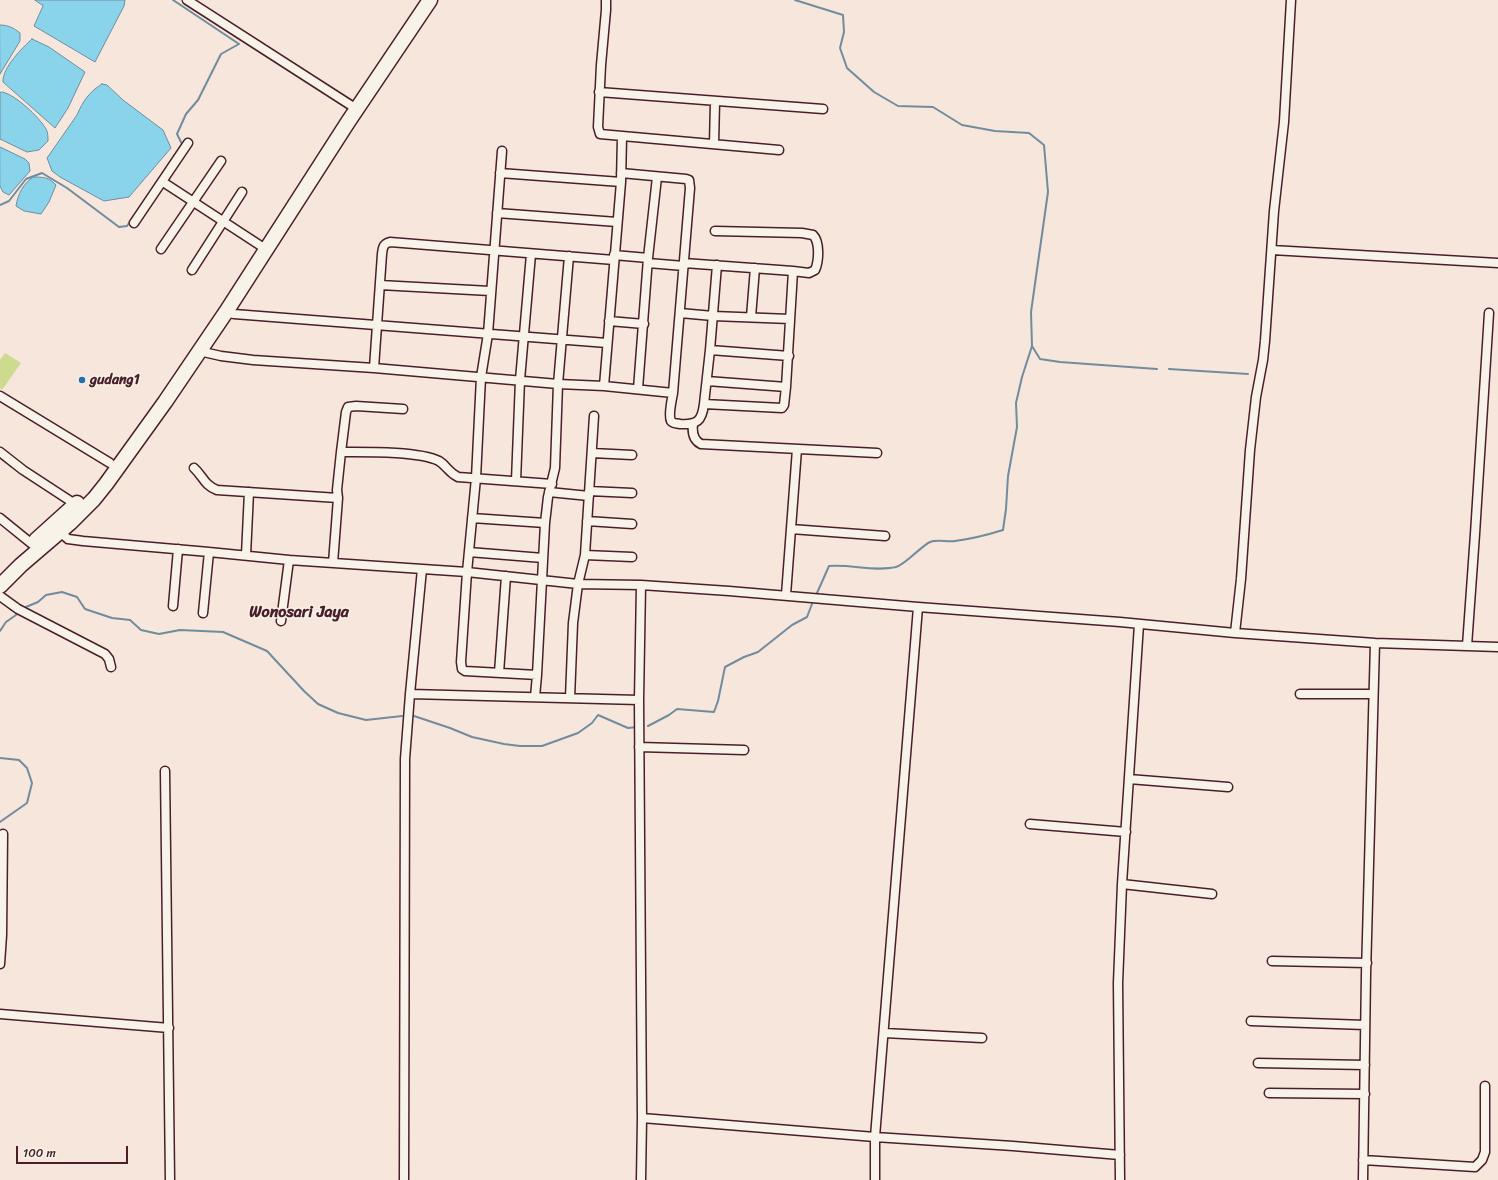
<!DOCTYPE html>
<html>
<head>
<meta charset="utf-8">
<style>
  body { margin:0 }
  #map { position:relative; width:1498px; height:1180px; overflow:hidden; background:#f7e6db; font-family:Sriracha,sans-serif }
  canvas { display:block }
  .scale { position:absolute; left:16px; top:1146px; width:112px; height:18px; box-sizing:border-box; border:2px solid #4a1f2b; border-top:0; padding-left:5px; font-size:12px; line-height:14px; white-space:nowrap; color:#4a1f2b; -webkit-text-stroke:3px #f7f3e8; paint-order:stroke }
</style>
</head>
<body>
<div id="map">
<canvas width="1498" height="1180"></canvas>
<div class="scale">100 m</div>
</div>
<script>
const c = document.querySelector('canvas').getContext('2d');
c.lineJoin = 'round';
function fill(path, color) { c.fillStyle = color; c.fill(path, 'evenodd'); }
function strokePath(path, color, width, dash) { c.strokeStyle = color; c.lineWidth = width; c.lineCap = dash ? 'butt' : 'round'; c.setLineDash(dash || []); c.stroke(path); }
function write(font, color, halo, rows, align = 'center') {
  c.font = font + ' Sriracha,sans-serif'; c.lineWidth = 3; c.setLineDash([]); c.textBaseline = 'middle'; c.strokeStyle = halo; c.fillStyle = color; for (const [text, x, y, turn = 0] of rows) {
    c.save(); c.translate(x, y); c.rotate((+turn || 0) * Math.PI / 180); c.textAlign = isNaN(turn) ? turn : align; if (halo) c.strokeText(text, 0, 0); c.fillText(text, 0, 0); c.restore();
  }
}
const green = new Path2D(`
  M5 353 21 363 2 390 0 388V360Z`);
const water = new Path2D(`
  M35 0H125L124 6 95 62 34 26 43 6Z
  M0 25C8 25 14 28 20 33V41L0 74Z
  M32 39 49 47 85 72 68 108 55 128 3 82C2 68 22 48 32 39Z
  M102 84 107 85 123 100 163 130 171 148 129 197 104 201 60 177 52 171 47 158 77 115C83 101 89 92 102 84Z
  M2 92C15 94 39 117 46 129 48 132 48 137 48 141L39 150 27 152 0 139V93Z
  M0 147 25 159 29 163 30 171 9 195 3 192 0 186Z
  M33 177C43 177 49 177 56 185L49 202 41 214 24 211 16 206C18 194 23 184 33 177Z`);
const stream = new Path2D(`
  M795 0 843 15 844 32 840 48 847 68 874 92 898 106 933 107 962 125 995 131 1029 133 1044 145 1048 192 1031 312 1032 346 1040 359 1060 362 1157 369
  M0 205 9 201 26 179 42 173 67 188 119 227 127 226 182 144 177 134 186 114 198 100 221 54 239 44 173 0
  M1169 369 1248 374
  M817 593 829 566C851 564 874 572 896 567 905 565 920 547 930 542 937 539 947 542 955 541 971 539 987 535 1003 530L1006 509 1008 476 1017 427 1016 403 1022 377 1032 346
  M26 607 38 602 46 595 62 592 77 597 85 609 112 618 130 620 141 630 159 634 180 630 223 632 267 651 304 691 318 704 338 713 366 720 402 716
  M0 631 6 622 16 615
  M414 716 450 728 472 737 504 744 520 746H542L578 733 592 723 598 715 628 728 637 727
  M648 726 669 715 677 709 714 712 718 701 725 667 744 657 758 652 792 625 807 617 812 604
  M0 758 19 760 27 768 32 783 27 803 0 822`);
const street = new Path2D(`
  M187 0 352 106
  M606 0V10L601 65 598 127 600 134 779 150
  M599 92 823 109
  M714 144 715 102
  M502 151 488 334 481 377 476 478 467 572 461 662 462 669 465 671 537 675 545 523 548 497 555 468 558 384 569 256
  M500 173 621 182
  M621 173 686 179 689 180 690 188 673 393 604 386 621 182 622 137
  M163 182 261 246
  M497 213 617 222
  M134 223 188 143
  M715 231 802 233 813 235C820 242 819 261 815 270L809 273 793 271
  M161 249 221 161
  M1272 250 1498 263
  M614 255 648 258
  M648 263 684 266
  M192 270 242 192
  M380 285 490 291
  M226 312 234 314 607 343
  M680 313 713 316 790 319
  M751 317 755 268
  M609 321 644 324
  M710 350 717 265
  M199 351 221 356 253 360 374 368 558 384 604 386
  M374 368 382 254C383 247 383 244 390 242L614 260
  M707 381 786 387
  M638 389 648 258 657 177
  M673 393C672 399 668 415 671 421 673 424 677 423 680 424 697 425 702 421 704 404L782 408 784 405 786 387 793 271 684 263
  M0 396 110 463
  M704 404 710 350 789 356
  M403 409 356 406 348 407 346 412 341 452C365 452 419 451 439 461 447 466 448 472 458 477L552 484
  M693 424C692 432 693 440 701 444L877 453
  M0 452 23 470 75 504
  M592 453 632 455
  M194 468C203 476 204 485 217 490L338 498 337 490 341 452
  M516 481 520 380 531 254
  M589 491 632 493
  M549 492 589 496
  M0 518 32 544
  M472 518 545 523
  M587 521 632 524
  M791 529 885 536
  M60 532 68 539 83 541 209 552 289 560 467 572 578 584 641 585 729 591 918 607 1120 622 1235 633 1375 643 1498 647
  M469 552 543 558
  M246 555 249 492
  M585 555 632 557
  M333 563 338 498
  M641 585 639 700 642 1118 641 1180
  M786 595 797 449
  M0 596 18 609 105 654 109 659 111 667
  M173 606 178 549
  M203 613 209 552
  M281 621 289 560
  M1235 633 1241 579 1250 450 1256 397 1263 360 1265 341 1274 211 1284 122 1291 0
  M1467 646 1475 534 1489 313
  M499 673 506 576
  M410 694 639 700
  M1300 694H1373
  M535 697 537 675
  M570 698 573 623 578 584 585 555 594 416
  M639 747 744 750
  M165 771 170 1180
  M1129 779 1228 787
  M1030 824 1126 832
  M1122 884 1212 894
  M1272 961 1367 963
  M0 964 2 935 3 834
  M0 1014 169 1028
  M1251 1021 1365 1025
  M884 1033 982 1038
  M1258 1063 1365 1065
  M1269 1093 1365 1094
  M642 1118 875 1137 1013 1146 1120 1155
  M1363 1160 1475 1167 1482 1160 1485 1152V1086
  M404 1180 405 759 410 694 422 569
  M875 1180V1137L918 607
  M1120 1180 1118 983 1122 884 1139 624
  M1363 1180 1366 974 1375 643`);
const highway = new Path2D(`
  M36 540 77 503
  M0 586 21 565 70 523 94 499 106 484 165 402 226 312 348 122 430 0`);
const markers = [
  [82,380,4,"#1f6fb2"]
];
const poiNames = [
  ["gudang1",90,380]
];
const quarterNames = [
  ["Wonosari Jaya",299,613]
];
fill(green, '#ceda8d');
fill(water, '#8ad4eb');
strokePath(water, '#708c9e', 1);
strokePath(stream, '#708c9e', 2);
strokePath(street, '#4a1f2b', 11);
strokePath(highway, '#4a1f2b', 17);
strokePath(street, '#f7f3e8', 8);
strokePath(highway, '#f7f3e8', 14);
for (const [x, y, r, color] of markers) { const dot = new Path2D(); dot.arc(x, y, r, 0, 2 * Math.PI); c.fillStyle = color; c.fill(dot); strokePath(dot, '#f7f3e8', 1.5); }
write('bold 14px', '#4a1f2b', '#f7f3e8', poiNames, 'left');
write('bold 16px', '#4a1f2b', '#f7f3e8', quarterNames);
</script>
</body>
</html>
